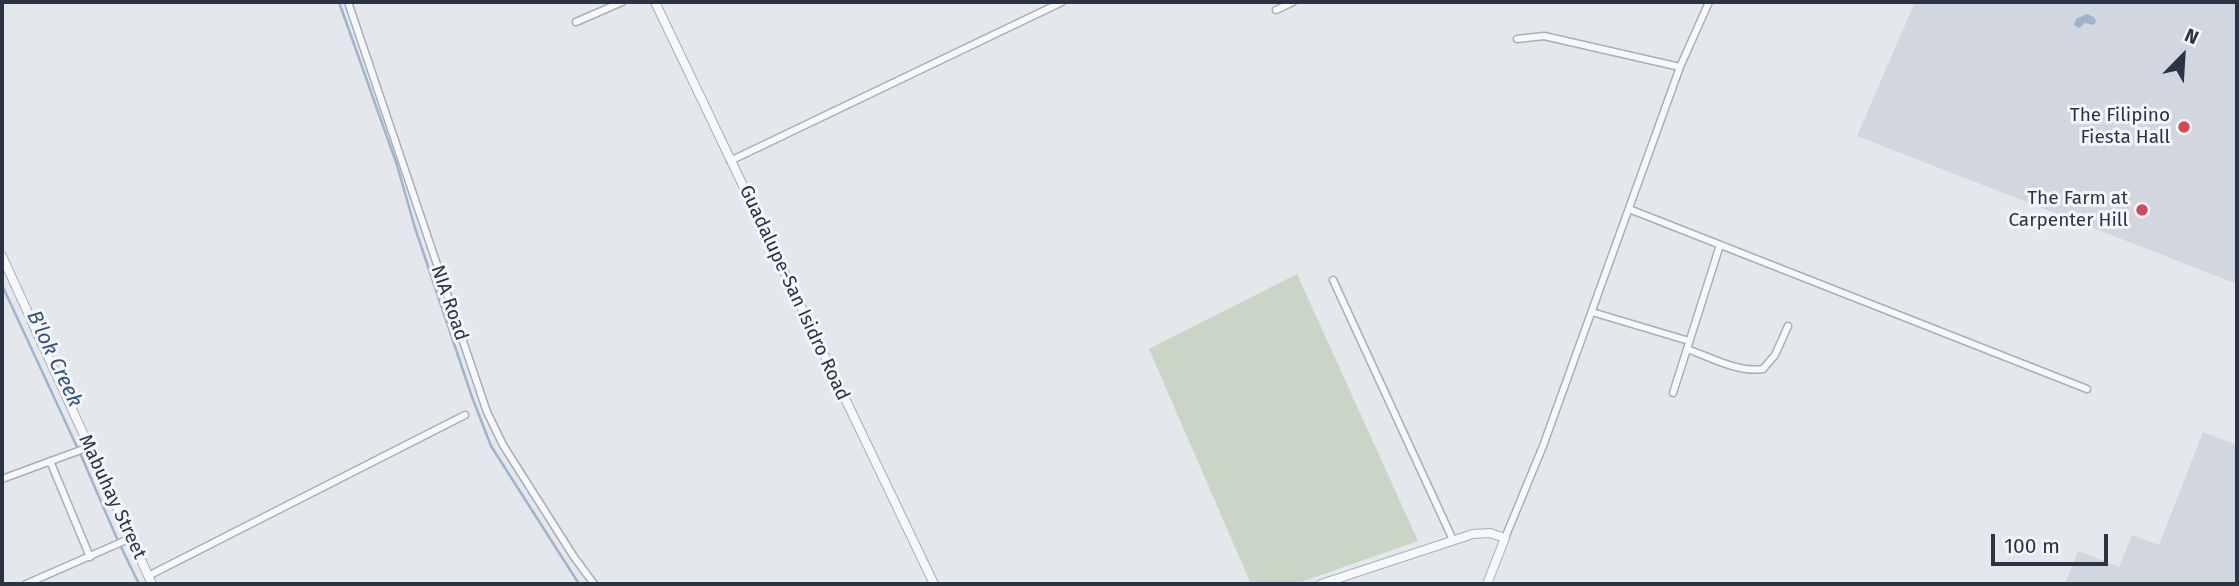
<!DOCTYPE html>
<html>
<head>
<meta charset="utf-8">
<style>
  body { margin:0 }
  #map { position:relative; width:2239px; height:586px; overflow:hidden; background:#e4e7ec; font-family:"Fira Sans",sans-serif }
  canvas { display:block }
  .frame { position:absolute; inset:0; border:4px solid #2b3445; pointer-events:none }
  .north { position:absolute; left:2148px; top:21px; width:70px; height:70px; -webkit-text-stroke:5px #f4f6f9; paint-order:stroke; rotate:24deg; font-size:19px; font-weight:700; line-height:28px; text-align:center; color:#2b3445 }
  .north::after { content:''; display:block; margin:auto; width:24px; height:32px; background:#2b3445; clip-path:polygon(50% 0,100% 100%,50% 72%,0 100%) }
  .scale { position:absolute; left:1991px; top:534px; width:117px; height:32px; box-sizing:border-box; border:4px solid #2b3445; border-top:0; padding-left:9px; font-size:21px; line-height:24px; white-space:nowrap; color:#2b3445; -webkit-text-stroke:5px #f4f6f9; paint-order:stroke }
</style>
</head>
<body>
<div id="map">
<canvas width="2239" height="586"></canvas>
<div class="frame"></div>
<div class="north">N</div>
<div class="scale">100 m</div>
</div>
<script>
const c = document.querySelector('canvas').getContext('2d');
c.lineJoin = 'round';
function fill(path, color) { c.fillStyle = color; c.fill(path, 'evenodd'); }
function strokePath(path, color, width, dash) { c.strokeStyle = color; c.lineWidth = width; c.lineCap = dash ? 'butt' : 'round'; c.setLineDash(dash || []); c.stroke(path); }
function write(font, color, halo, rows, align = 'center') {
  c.font = font + ' "Fira Sans",sans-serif'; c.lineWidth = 6; c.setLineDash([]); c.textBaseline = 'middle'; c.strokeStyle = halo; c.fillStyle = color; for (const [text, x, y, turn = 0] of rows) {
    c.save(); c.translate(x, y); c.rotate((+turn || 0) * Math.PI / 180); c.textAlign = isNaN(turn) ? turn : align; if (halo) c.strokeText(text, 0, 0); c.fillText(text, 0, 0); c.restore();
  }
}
const built = new Path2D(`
  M1915 2H2237V284L1857 136Z
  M2203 432 2237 445V584H2065L2078 551 2119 567 2132 535 2159 545Z`);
const green = new Path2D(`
  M1297 274 1418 541 1295 584H1251L1149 349Z`);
const water = new Path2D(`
  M2087 14 2094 17 2096 21 2094 25 2085 23 2079 28 2074 25 2076 19Z`);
const stream = new Path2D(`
  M339 2 397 165 415 228 472 397 491 446 579 584
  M2 285 77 447
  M80 453 118 541
  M120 545 139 584`);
const minor = new Path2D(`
  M348 2 487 412 503 445 574 557 594 584
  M1276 10 1293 2
  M576 22 622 2
  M1517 39 1544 36 1680 67
  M730 161 1062 2
  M1629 209 2087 389
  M1333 280 1453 540
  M1592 312 1689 341
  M1687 349C1710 357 1738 373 1763 369L1775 355 1788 326
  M1673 393 1720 245
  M50 461 90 557
  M2 479 89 447
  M1505 538 1543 446 1680 67 1709 2
  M148 576 465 415
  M26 584 131 538`);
const tertiary = new Path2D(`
  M655 2 934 584
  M2 256 152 584
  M1321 584 1473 534 1490 533 1505 538 1487 584`);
const markers = [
  [2184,127,7,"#d1495b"],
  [2142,210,7,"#d1495b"]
];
const poiNames = [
  ["The Filipino",2170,116],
  ["Fiesta Hall",2170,138],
  ["The Farm at",2128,199],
  ["Carpenter Hill",2128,221]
];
const streetNames = [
  ["Guadalupe-San Isidro Road",794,293,65],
  ["NIA Road",449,303,71],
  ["Mabuhay Street",112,497,65]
];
const waterNames = [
  ["B'lok Creek",54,359,65]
];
fill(built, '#d2d6de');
fill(green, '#c9d6c5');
fill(water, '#9fb4cc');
strokePath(stream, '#9fb4cc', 2.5);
strokePath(minor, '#a9aeb7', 9);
strokePath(tertiary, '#a9aeb7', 10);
strokePath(minor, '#f7f8fa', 6);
strokePath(tertiary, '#f7f8fa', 8);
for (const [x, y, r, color] of markers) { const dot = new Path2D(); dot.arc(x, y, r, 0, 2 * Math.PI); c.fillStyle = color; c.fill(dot); strokePath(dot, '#f4f6f9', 2.5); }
write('19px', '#2b3445', '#f4f6f9', poiNames, 'right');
write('19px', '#2b3445', '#f4f6f9', streetNames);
write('italic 21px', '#34527a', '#f4f6f9', waterNames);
</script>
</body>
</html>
